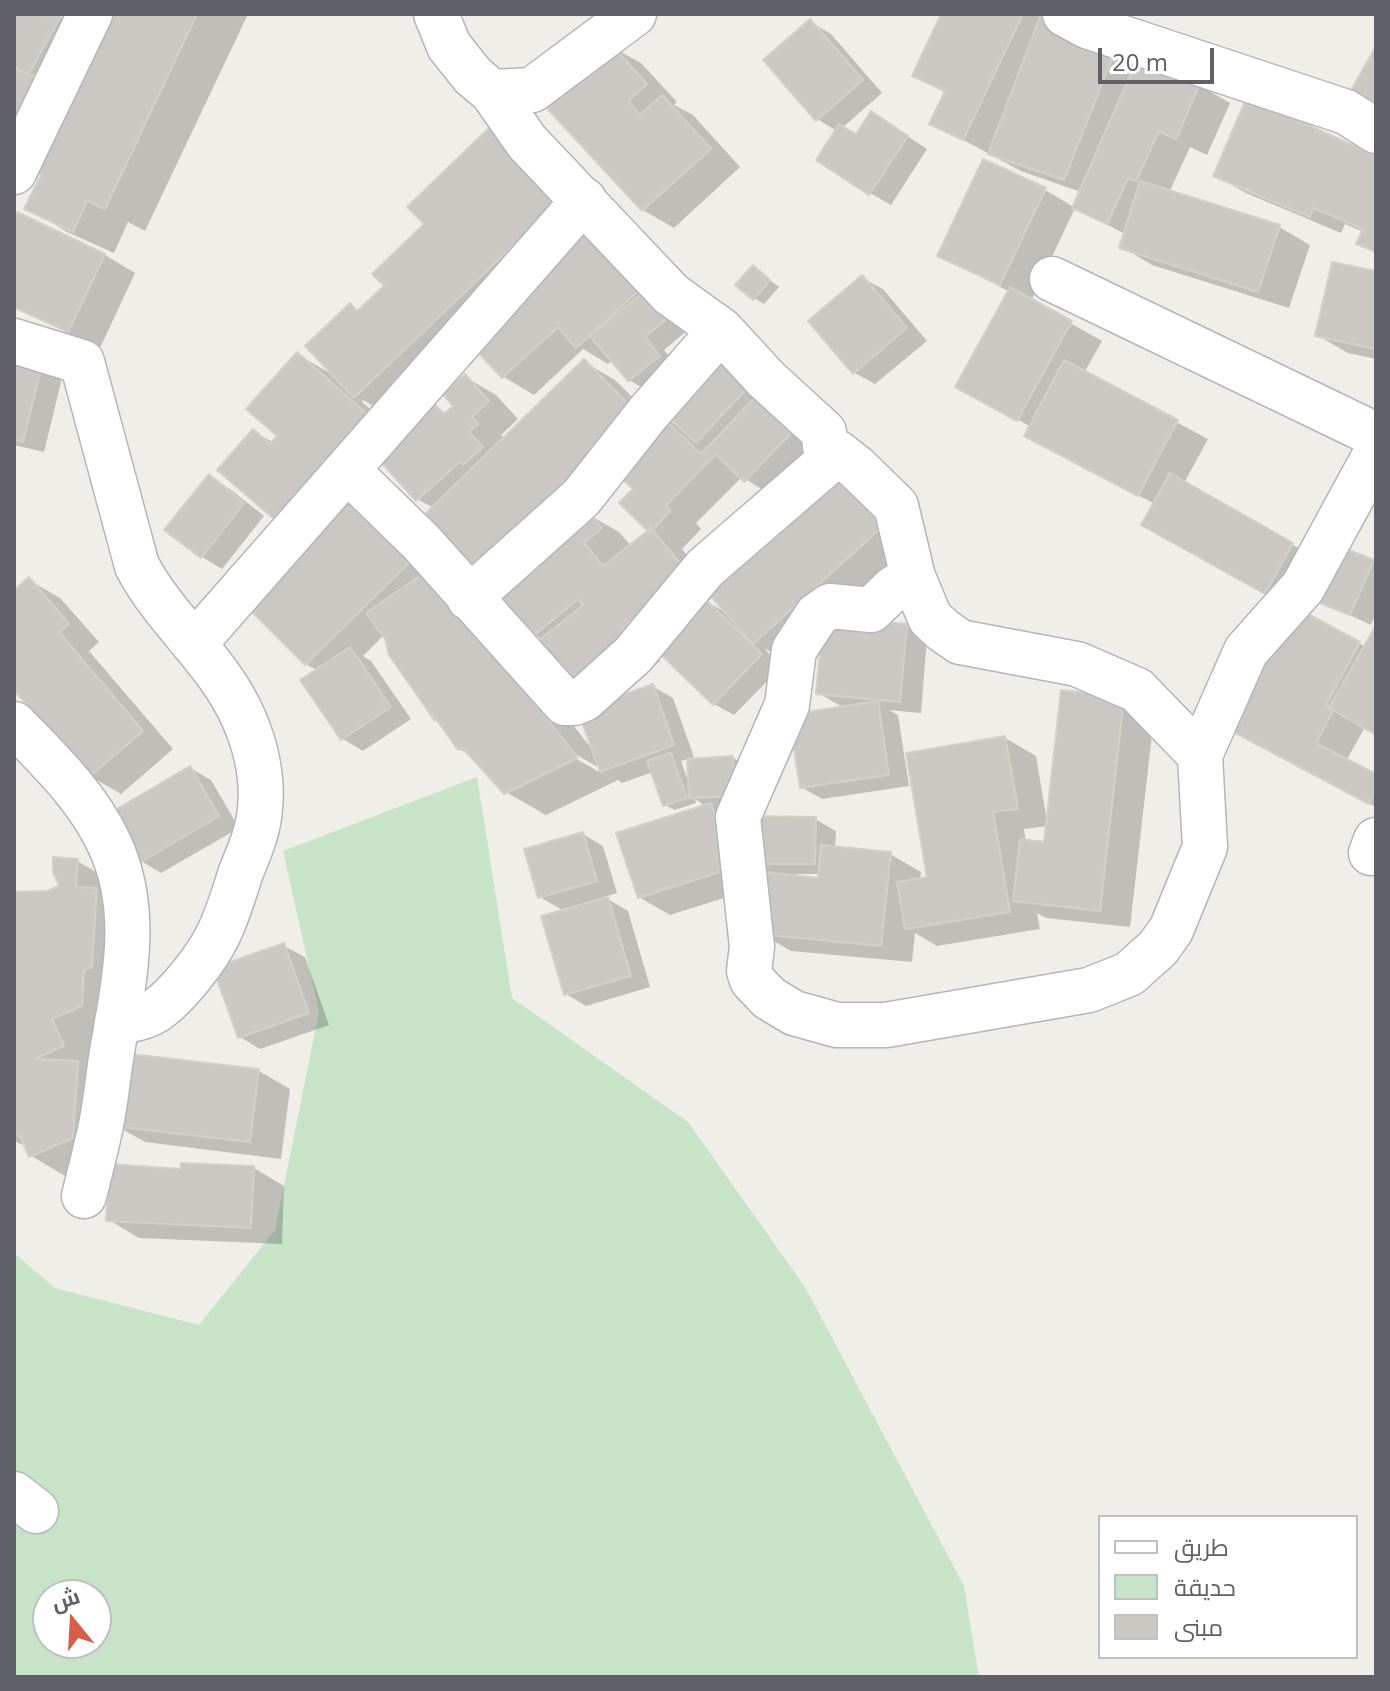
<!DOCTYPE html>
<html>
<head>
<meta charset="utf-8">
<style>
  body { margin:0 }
  #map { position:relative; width:1390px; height:1691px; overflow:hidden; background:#efeee8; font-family:"Open Sans",Cairo,sans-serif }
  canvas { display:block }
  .frame { position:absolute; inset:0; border:16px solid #5f6166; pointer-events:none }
  .legend { position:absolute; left:1098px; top:1515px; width:260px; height:144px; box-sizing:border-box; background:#fff; border:2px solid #bfc0c2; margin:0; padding:10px 14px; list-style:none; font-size:24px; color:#5f6166 }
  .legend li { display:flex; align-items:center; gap:16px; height:40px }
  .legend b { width:40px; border:2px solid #bfc0c2 }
  .north { position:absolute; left:32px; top:1579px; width:80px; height:80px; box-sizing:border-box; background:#fff; border:2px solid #bfc0c2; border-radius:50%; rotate:342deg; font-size:22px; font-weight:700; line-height:32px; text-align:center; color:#5f6166 }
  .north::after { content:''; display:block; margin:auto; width:28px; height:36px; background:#d75d46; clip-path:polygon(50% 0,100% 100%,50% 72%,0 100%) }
  .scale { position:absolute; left:1098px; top:48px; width:116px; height:36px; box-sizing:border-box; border:4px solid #5f6166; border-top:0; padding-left:10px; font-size:24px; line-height:28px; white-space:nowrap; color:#5f6166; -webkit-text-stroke:6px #fff; paint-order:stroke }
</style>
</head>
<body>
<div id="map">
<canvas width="1390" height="1691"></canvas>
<div class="frame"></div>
<ul class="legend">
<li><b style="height:10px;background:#fff"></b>طريق</li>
<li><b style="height:22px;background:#c7e4c9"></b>حديقة</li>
<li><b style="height:22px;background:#cbc8c4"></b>مبنى</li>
</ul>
<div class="north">ش</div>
<div class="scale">20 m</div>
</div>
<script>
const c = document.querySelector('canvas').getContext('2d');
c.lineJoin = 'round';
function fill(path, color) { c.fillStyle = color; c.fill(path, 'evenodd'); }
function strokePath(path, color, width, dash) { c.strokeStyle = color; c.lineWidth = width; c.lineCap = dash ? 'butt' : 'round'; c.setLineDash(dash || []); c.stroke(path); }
const green = new Path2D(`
  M477 777 512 998 688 1122 805 1287 964 1586 979 1677H14V1253L55 1288 199 1325 275 1230 319 1012 283 851ZM48 1595H96V1643H48Z`);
const shadow = new Path2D(`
  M14 14H54L81 29 73 14H248L145 231 128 222 114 253 67 232 27 208 43 175 14 70 23 73 24 71 14 65Z
  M943 14H1043L1199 85 1230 103 1207 155 1190 147 1169 193 1279 227 1310 245 1289 308 1152 265 1122 247 1125 234 1075 208 1031 301 1102 341 1084 373 1208 439 1184 483 1323 562 1296 610 1366 647 1376 629V733L1365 727 1346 761 1376 777V807L1262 746 1296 609 1144 524 1155 504 1057 453 1031 427 958 386 1010 292 939 255 1045 190 1074 207 1081 192 1021 171 932 123 946 93 914 75Z
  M810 22 831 34 882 93 842 128 857 136 892 126 927 149 891 205 870 193 837 131 817 119Z
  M610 46 641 63 677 102 674 105 693 115 740 167 674 228 643 210Z
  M491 128 701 319 664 350 679 368 650 392 629 380 613 360 608 364 583 349 534 395 504 377 473 345 396 419 363 400 362 402 393 429 433 405 448 414 456 406 465 377 496 395 518 419 501 435 505 439 584 362 615 380 652 417 656 413 678 426 718 343 831 441 776 498 742 477 696 523 701 529 682 549 710 582 844 465 922 537 831 620 907 626 927 638 921 713 889 710 898 715 909 786 822 799 801 787 804 730 844 708 818 693 824 626 785 660 764 648 781 667 734 715 714 704 657 648H650L660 661 611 701 652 686 673 698 694 757 681 761 689 784 733 758 754 770 756 807 716 809 741 823 815 819 836 831 835 848 890 854 921 872 920 880 929 879 1005 738 1036 756 1047 821 1123 699 1154 717 1130 927 1046 918 1037 913 1040 929 937 946 915 933 912 962 791 951 760 933 766 872 755 866 762 886 670 915 639 897 707 807 695 799 696 803 675 810 665 805 653 772 622 783 618 780 546 815 506 792 474 757 459 749 437 717 432 714 384 635 363 656 371 661 411 719 363 751 343 739 318 671 306 664 299 562 302 533 275 518 253 431 274 443 279 436 297 354 335 376 350 306 360 311 387 286ZM377 455 417 499 434 508 534 634 543 640 581 712 595 753 520 658 348 487ZM626 479 636 489 650 531 631 546 619 532 589 515ZM714 596 729 614 707 602ZM570 751 601 769V773L568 754ZM1048 826 1045 844 1026 842 1024 829ZM797 874H820V880L796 877Z
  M1376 158V253L1359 243 1364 232 1345 224 1341 233 1246 193 1216 176Z
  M18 214 105 255 135 273 100 348 14 308V223Z
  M753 267 779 287 764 304 754 298Z
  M1376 273V359L1348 353 1317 335Z
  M862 278 883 289 927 341 875 384 855 373Z
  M14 355 63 374 44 452 14 445Z
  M209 477 230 489 264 516 222 569 202 557Z
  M1373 562 1376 564V613L1371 625 1318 600Z
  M29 580 60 598 99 642 89 651 173 749 121 794 90 776 14 687V593Z
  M190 768 211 780 239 828 161 873 141 861Z
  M583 834 603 846 617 893 604 897 628 911 650 987 586 1006 566 994 564 911 540 897Z
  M77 861 117 884 122 1028 91 1042 103 1069 259 1071 290 1089 281 1159 145 1142 115 1125 70 1179 30 1155 27 1147 14 1141 15 894 48 893 62 887Z
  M284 946 305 957 329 1025 260 1049 240 1037Z
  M254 1168 284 1186 282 1244 139 1238 109 1220 182 1171Z`);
const building = new Path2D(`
  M14 14 61 16 28 75 14 67Z
  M99 14H197L105 209 87 201 73 232 24 209 41 175 27 168Z
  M941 14H1023L963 140 929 124 945 91 912 76Z
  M1041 14H1049L1116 49 1064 180 988 154Z
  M810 19 863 80 816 121 763 60Z
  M610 43 647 84 628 101 640 115 662 95 711 149 642 211 543 104Z
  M1376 46V118L1345 101Z
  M1138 57 1200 84 1176 139 1159 131 1136 181 1128 178 1107 224 1072 208Z
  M14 69 40 78 14 149Z
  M1247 97 1376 156V252L1356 244 1363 229 1313 208 1310 217 1213 176Z
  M871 111 908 136 869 195 816 160 839 124 856 134Z
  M491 126 562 199 354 398 305 346 350 303 357 311 384 286 372 274 424 224 407 207Z
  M983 159 1046 188 1000 285 937 256Z
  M1140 181 1280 225 1258 292 1119 248Z
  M17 212 105 254 68 332 14 307V218Z
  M589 212 651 279 576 348 558 327 502 378 470 344Z
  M1332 262 1376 271V349L1315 336Z
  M753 265 770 280 753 300 735 285Z
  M862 275 907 328 853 374 808 321Z
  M659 279 681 307 645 337 660 356 628 381 590 336Z
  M1010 287 1072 321 1017 421 955 387Z
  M717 341 757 378 696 443 656 405Z
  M297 352 367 414 274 519 217 470 253 429 270 444 277 436 246 409Z
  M14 353 43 360 23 442 14 440Z
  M584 359 641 417 476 577 422 517Z
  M1064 360 1178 420 1138 496 1024 436Z
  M465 374 489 401 472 417 478 424 469 432 483 447 463 465 460 462 416 501 369 449 433 403 444 414 453 406 443 394Z
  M765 387 802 422 744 482 716 454 666 505 671 510 650 533 619 503 633 489 616 473 656 411 701 454Z
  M844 463 892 518 753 644 702 586Z
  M1170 473 1293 543 1265 594 1141 525Z
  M209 474 244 503 201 558 164 530Z
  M348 484 417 555 305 665 249 609 297 562 284 548Z
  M588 511 602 528 584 543 603 566 651 528 689 574 620 630 630 642 572 690 534 645 583 605 578 599 533 636 492 590Z
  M1339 546 1374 560 1350 615 1315 601Z
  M434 566 480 633 578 758 504 794 462 747 458 750 432 713 435 721 389 655 385 639 366 613Z
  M29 577 69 624 59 632 143 731 89 777 14 690V590Z
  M704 598 762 654 713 705 654 648Z
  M1295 607 1360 642 1326 705 1334 709 1316 743 1376 774V791L1369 804 1228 729Z
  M823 617 907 624 900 702 816 694Z
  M1376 625V735L1329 708Z
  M350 647 391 707 341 740 300 680Z
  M653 684 674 745 600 772 578 711Z
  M1061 690 1124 697 1100 911 1013 901 1020 839 1044 842Z
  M878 701 889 775 800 788 791 730 802 728 799 713Z
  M1005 736 1018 809 993 812 1010 912 905 929 897 882 927 877 906 753Z
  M671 753 687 798 663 806 647 761Z
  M733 756 736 796 689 798 687 759Z
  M190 766 219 816 139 863 110 813Z
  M711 803 732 868 638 898 616 833Z
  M747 816 816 817 815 864H747Z
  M583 832 597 881 538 898 524 849Z
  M821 845 891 852 881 946 758 934 764 872 818 878Z
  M53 857 78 859 76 887 97 888 92 967 84 970 82 1006 52 1019 64 1046 35 1059 78 1061 73 1138 29 1157 20 1136 14 1135V892L47 891 59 886 53 872Z
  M608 897 631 976 564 995 541 916Z
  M284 943 309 1013 238 1038 213 968Z
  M122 1053 259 1069 250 1142 112 1126Z
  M181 1163 254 1166 251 1228 106 1221 109 1164 181 1169Z`);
const street = new Path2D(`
  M436 14 449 46 473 76 492 92 527 142 671 294 721 330 766 379 824 432 825 447 838 453 857 468 896 506 913 577 930 618 943 630 960 642 1077 664 1137 690 1200 755
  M1065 14 1087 26 1346 112 1376 131
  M492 92 532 90 634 14
  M14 172 90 14
  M1052 279 1376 435
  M14 341 82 362 137 566C166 621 219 661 244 719 256 747 263 778 260 808 259 830 249 852 241 872 234 893 228 915 218 935 207 958 178 995 157 1010 145 1018 131 1020 117 1022
  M347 470 421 542 565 703H574L584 699 633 655 705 568 838 453
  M913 577 894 588 871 610 830 606 817 615 794 650 787 705 738 817 752 947 749 971 752 980 769 998 794 1013 837 1025H886L1089 990 1129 974 1158 948 1171 930 1205 847 1200 755 1246 651 1303 587 1376 453
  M469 598 581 498 648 413 721 330
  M194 644 584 200
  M14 724C49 760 87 796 109 843 141 911 124 981 112 1052 108 1076 106 1101 101 1125 96 1149 90 1172 84 1196
  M1371 853 1376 840
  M14 1494 36 1511`);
fill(green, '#c7e4c9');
fill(shadow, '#0003');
fill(building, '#cbc8c4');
strokePath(building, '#d3d0c6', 2);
strokePath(street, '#b4b6ba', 47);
strokePath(street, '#fff', 44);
</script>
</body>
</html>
